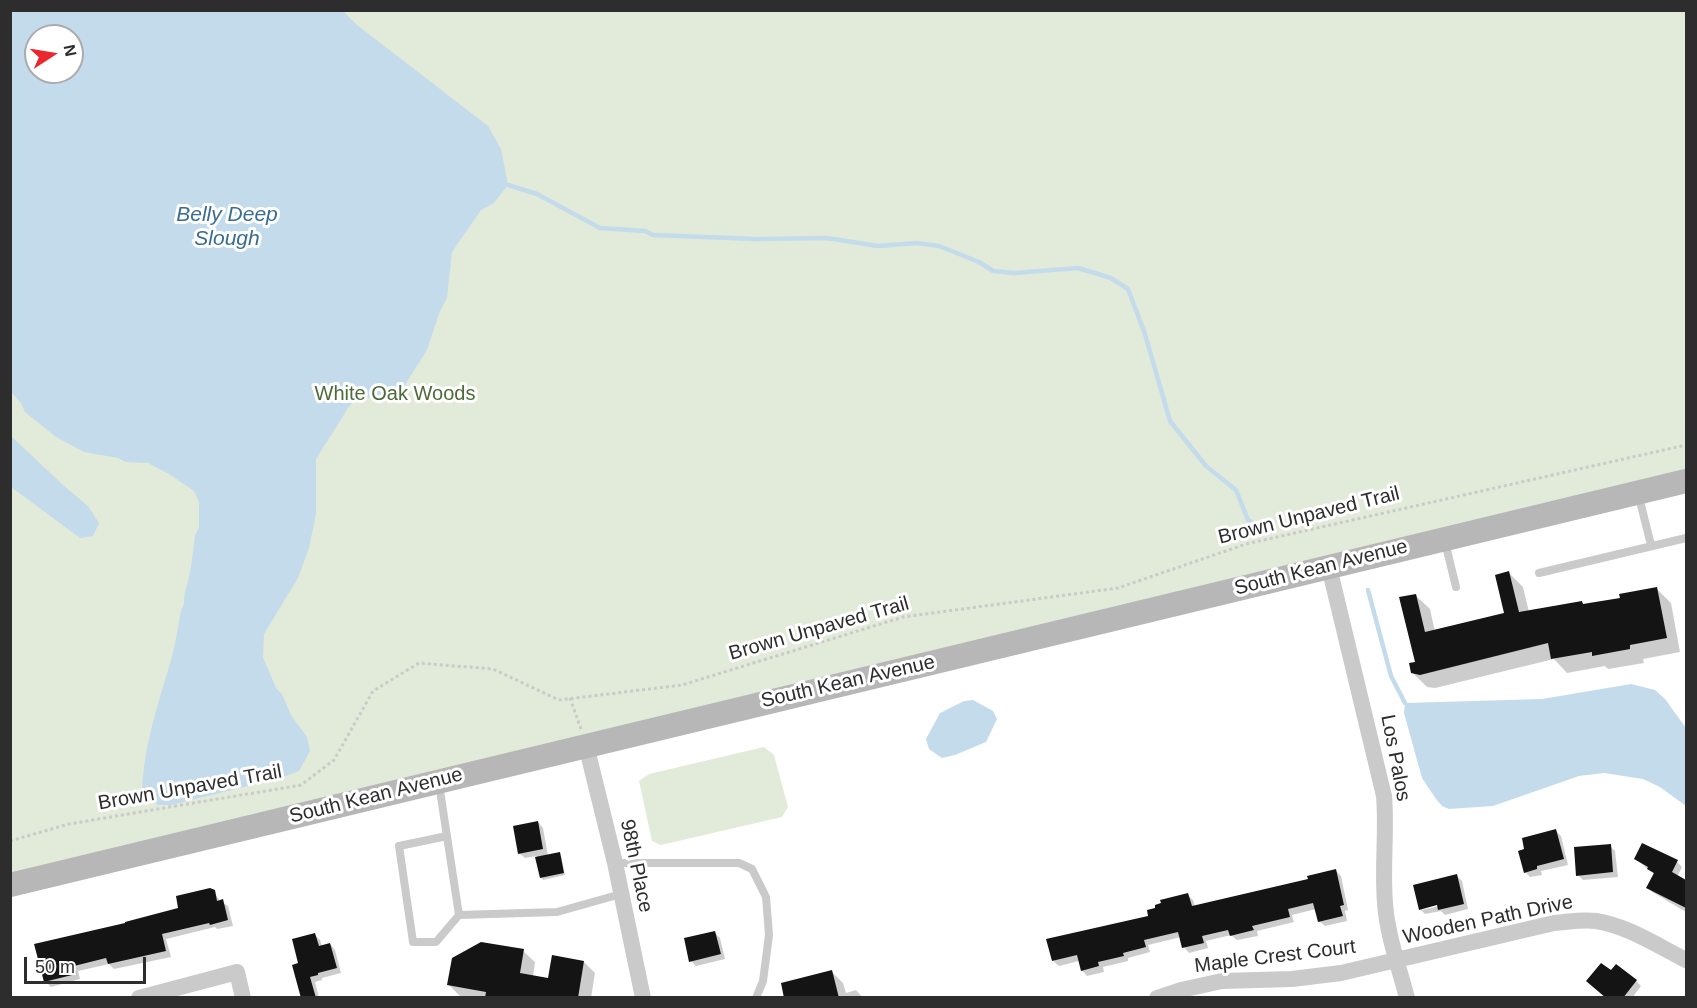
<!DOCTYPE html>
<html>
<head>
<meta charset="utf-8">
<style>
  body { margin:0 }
  #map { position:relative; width:1697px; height:1008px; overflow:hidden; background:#fff; font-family:Arial,sans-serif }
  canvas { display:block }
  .frame { position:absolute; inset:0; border:12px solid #2d2d2d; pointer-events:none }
  .north { position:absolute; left:24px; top:24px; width:60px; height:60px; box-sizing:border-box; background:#fff; border:2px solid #ababab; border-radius:50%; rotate:78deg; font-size:16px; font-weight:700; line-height:24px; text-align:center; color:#2d2d2d }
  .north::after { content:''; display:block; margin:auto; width:21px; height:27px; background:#ec262e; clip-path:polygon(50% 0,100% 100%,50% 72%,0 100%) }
  .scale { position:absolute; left:24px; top:957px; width:122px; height:27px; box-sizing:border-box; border:3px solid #2d2d2d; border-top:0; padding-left:8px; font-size:18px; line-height:21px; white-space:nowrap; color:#2d2d2d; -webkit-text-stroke:4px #fff; paint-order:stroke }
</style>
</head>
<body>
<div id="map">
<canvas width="1697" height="1008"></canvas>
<div class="frame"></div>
<div class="north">N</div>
<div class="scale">50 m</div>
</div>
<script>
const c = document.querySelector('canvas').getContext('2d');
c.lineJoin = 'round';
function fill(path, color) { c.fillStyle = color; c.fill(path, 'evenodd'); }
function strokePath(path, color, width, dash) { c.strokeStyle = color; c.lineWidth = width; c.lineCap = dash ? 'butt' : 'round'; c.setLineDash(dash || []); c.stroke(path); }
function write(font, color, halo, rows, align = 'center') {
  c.font = font + ' Arial,sans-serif'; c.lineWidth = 6; c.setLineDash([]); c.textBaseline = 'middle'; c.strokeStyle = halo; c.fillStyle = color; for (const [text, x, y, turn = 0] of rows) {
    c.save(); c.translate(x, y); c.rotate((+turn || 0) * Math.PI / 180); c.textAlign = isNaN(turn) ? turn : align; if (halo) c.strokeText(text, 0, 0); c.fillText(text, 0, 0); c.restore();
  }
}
const green = new Path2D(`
  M10 11H1686V481L11 880ZM36 36H72V72H36Z
  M764 747 774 755 788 807 782 817 661 845 652 841 639 781 649 774Z`);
const water = new Path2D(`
  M10 11H343L357 25 488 126 501 149 508 185 494 203 481 210 452 252 447 298 440 311 427 350 399 394 358 399 350 405 316 459V514L309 548 298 578 264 634 263 657 276 688 282 694 291 715 307 737 310 751 299 771 280 778 171 805H158L142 795C143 747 158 705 171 660 176 643 178 626 181 610 186 603 183 599 185 592 191 573 193 554 195 535L199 528V502L194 491 169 474 148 463 126 462 118 458 84 452 56 437 25 412 21 403 11 392ZM36 36H72V72H36Z
  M10 435 63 485 88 506 99 523 93 536 80 538 11 487Z
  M1631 684 1655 690 1665 699 1686 728V806L1660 787 1643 779 1604 773 1579 776 1493 806 1449 809 1442 806 1436 799 1422 778 1404 713 1405 703 1542 699Z
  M973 700 993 711 997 719 986 742 955 755 942 758 929 749 926 739 940 713 964 701Z`);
const shadow = new Path2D(`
  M1509 573 1523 587 1529 612 1582 603 1585 605 1621 599 1657 589 1671 603 1680 652 1643 659 1644 663 1608 669 1605 666 1567 673 1554 659 1435 688 1427 687 1413 673 1417 663 1415 595 1430 609 1435 632 1506 614Z
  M538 822 543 828 548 856 559 853 561 856 565 875 543 880 541 877 537 856 525 858 519 853Z
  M1556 831 1561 836 1568 865 1541 871 1542 875 1530 877 1525 872Z
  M1610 846 1615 851 1618 877 1583 880 1578 875Z
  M1636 859 1677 862 1682 867 1677 877 1686 881V912L1654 893 1648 888 1655 875Z
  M1335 870 1341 876 1348 910 1345 911 1347 921 1325 926 1319 921 1316 909 1292 915 1294 922 1257 931 1258 936 1237 940 1231 935 1206 941 1208 948 1189 953 1184 947 1181 937 1148 945 1150 952 1128 958V961L1103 967 1104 972 1087 976 1082 970 1079 961 1059 966 1053 961 1150 918 1188 895 1193 900 1195 907 1310 880Z
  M1456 875 1462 881 1468 909 1445 915 1441 911 1425 914 1420 909ZM1444 902V905L1422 910V907Z
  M214 892 220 901 228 906 233 926 217 929 215 927 166 939 171 957 114 969 109 964 78 971 80 979 51 987 45 981 127 924 180 909Z
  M714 932 720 938 725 959 696 966 691 961Z
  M315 935 320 940 322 946 330 944 335 950 341 973 322 978V980L315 982 319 998H294L302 995 300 964Z
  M523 951 535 962 533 977 549 980 584 962 595 973 591 998H467L460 996 449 985Z
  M832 972 843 983 846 993 856 990 863 998H786Z
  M1636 981 1641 986 1632 998H1607Z`);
const stream = new Path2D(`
  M508 185 537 194 600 228 645 231 653 235 756 239 827 238 878 246 917 243 939 246 979 262 993 271 1014 273 1078 268 1111 278 1128 289 1145 334 1170 421 1206 466 1236 490 1248 520 1261 528 1271 532
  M1368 590 1391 676 1405 703`);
const building = new Path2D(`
  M1509 571 1519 612 1582 601 1583 604 1620 598 1619 594 1657 587 1667 638 1630 645V649L1592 656V652L1551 659 1548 643 1420 675 1411 673 1409 663 1415 662 1399 597 1416 594 1425 632 1504 613 1495 575Z
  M538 821 543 849 518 854 513 826Z
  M1556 829 1564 859 1537 866V869L1524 873 1518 851 1524 849 1522 838Z
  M1642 843 1678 860 1672 872 1686 880V908L1646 888 1654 873 1647 869 1648 867 1634 859Z
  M1611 844 1613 872 1576 876 1574 847Z
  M560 852 564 873 540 878 535 857Z
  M1336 869 1344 905 1340 906 1343 916 1318 922 1313 903 1288 909 1290 917 1252 926 1254 930 1230 936 1228 930 1202 936 1204 943 1182 948 1178 932 1144 940 1146 947 1123 953 1124 956 1098 962 1099 966 1081 971 1077 955 1052 961 1046 939 1148 916 1147 910 1155 908V905L1161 903 1160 900 1188 893 1192 906 1308 879 1307 876Z
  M1457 874 1464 904 1438 910 1437 905 1419 910 1413 885Z
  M210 888 215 890 217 901 223 899 228 920 210 925 209 923 162 934 166 951 108 964 106 958 74 966 76 974 44 982 34 944 125 923V922L178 908 176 896Z
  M715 931 721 954 689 962 684 938Z
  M315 933 319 946 330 943 337 968 318 973V975L310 977 316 998H301L292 965 298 963 292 939Z
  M481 942 524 949 520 973 548 978 552 955 584 961 578 998H485L486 992 447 985 452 958Z
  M1601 963 1611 970 1616 964 1637 980 1623 998H1606L1586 981Z
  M832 970 839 998H784L781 983Z`);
const path = new Path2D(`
  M570 698 581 729
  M10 841 69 824 301 785 334 760 373 691 419 663 493 669 559 700 682 685 903 617 1118 588 1246 544 1686 445`);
const lane = new Path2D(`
  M1638 493 1651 545
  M1445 542 1456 587
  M1539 573 1686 538
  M439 784 459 915 557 912 621 894
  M447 836 399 846 413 942H436L459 915
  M615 863H739L752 869 766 897 769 935 763 981 756 998`);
const street = new Path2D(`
  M1329 567 1384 796C1387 831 1382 867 1385 903 1387 934 1399 967 1407 998
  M586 745 615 863 643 998
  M139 998 237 972 243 998
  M1157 998 1181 990 1222 981 1292 979 1341 973 1554 923C1568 922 1582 919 1596 921 1628 926 1658 946 1686 960`);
const secondary = new Path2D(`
  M10 885 1686 481`);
const parkNames = [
  ["White Oak Woods",395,394]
];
const streetNames = [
  ["Brown Unpaved Trail",1309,516,-14],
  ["South Kean Avenue",1321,568,-14],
  ["Brown Unpaved Trail",819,629,-16],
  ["South Kean Avenue",848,682,-13],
  ["Los Palos",1395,758,79],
  ["Brown Unpaved Trail",190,788,-10],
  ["South Kean Avenue",376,796,-14],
  ["98th Place",636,866,78],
  ["Wooden Path Drive",1488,920,-12],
  ["Maple Crest Court",1275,957,-7]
];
const waterNames = [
  ["Belly Deep",227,215],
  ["Slough",227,239]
];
fill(green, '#e2ebd9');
fill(water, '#c4dbec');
fill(shadow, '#0003');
strokePath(stream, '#c4dbec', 4.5);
fill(building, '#141414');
strokePath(path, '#cacaca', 3, [3, 3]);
strokePath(lane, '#cacaca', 8);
strokePath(street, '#cacaca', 16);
strokePath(secondary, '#b7b7b7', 24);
write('20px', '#4e6a39', '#fff', parkNames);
write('20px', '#2d2d2d', '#fff', streetNames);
write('italic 21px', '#386c92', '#fff', waterNames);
</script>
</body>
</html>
